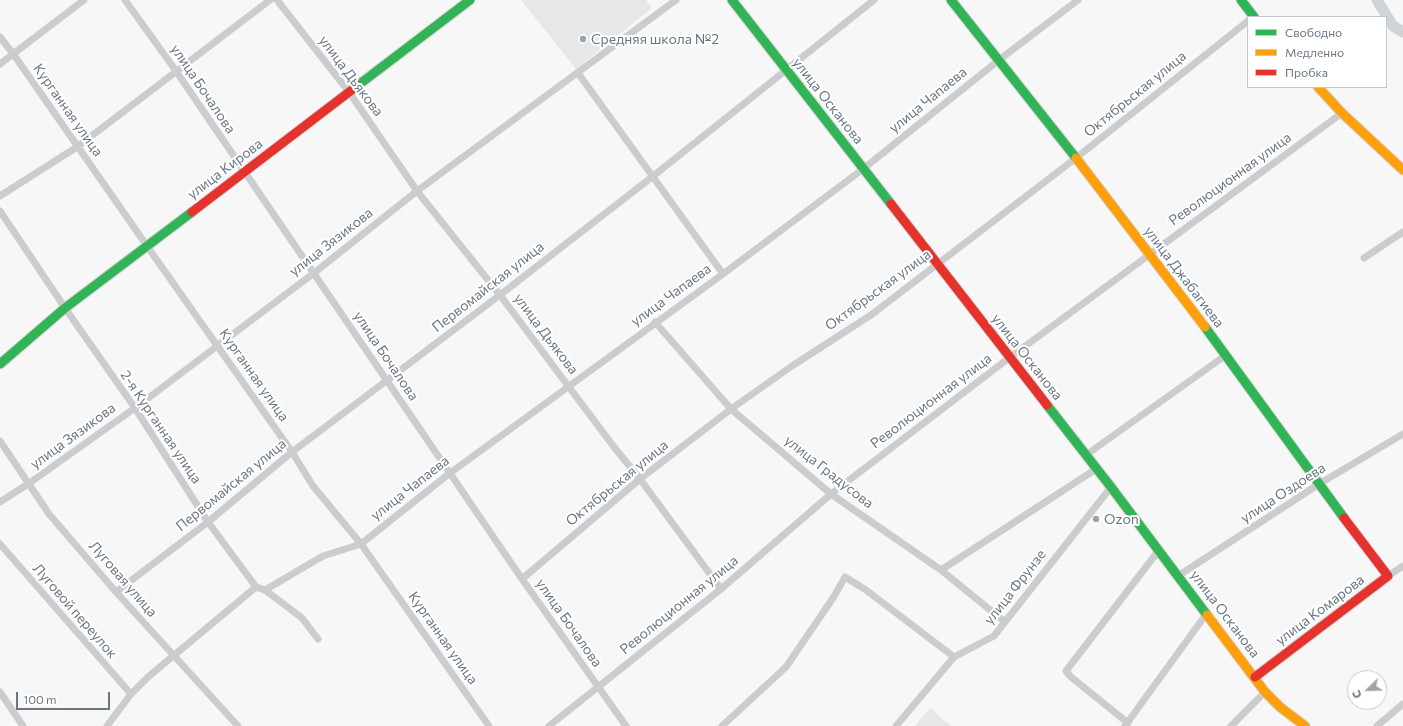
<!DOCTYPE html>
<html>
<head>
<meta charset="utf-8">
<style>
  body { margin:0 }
  #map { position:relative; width:1403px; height:726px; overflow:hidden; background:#f7f7f7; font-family:Commissioner,sans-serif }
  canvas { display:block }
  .legend { position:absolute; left:1247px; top:16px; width:140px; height:72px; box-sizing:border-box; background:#fff; border:1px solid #c3c9ce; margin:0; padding:5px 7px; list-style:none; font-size:12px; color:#697785 }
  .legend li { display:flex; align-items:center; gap:8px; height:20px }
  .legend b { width:20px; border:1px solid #c3c9ce }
  .north { position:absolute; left:1347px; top:670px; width:40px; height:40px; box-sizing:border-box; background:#fff; border:1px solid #c3c9ce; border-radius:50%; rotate:247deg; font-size:11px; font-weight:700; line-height:16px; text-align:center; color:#697785 }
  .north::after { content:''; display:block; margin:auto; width:14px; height:18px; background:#9ba4ad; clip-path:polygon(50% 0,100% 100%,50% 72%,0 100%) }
  .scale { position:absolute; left:16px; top:692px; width:94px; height:18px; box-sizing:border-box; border:2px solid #697785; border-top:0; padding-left:5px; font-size:12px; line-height:14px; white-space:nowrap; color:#697785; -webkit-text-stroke:3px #fff; paint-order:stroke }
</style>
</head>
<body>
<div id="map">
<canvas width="1403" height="726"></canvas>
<ul class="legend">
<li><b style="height:5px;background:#30b455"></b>Свободно</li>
<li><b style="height:5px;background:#ff9f0a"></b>Медленно</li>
<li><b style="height:5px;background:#e5322d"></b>Пробка</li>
</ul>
<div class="north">С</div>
<div class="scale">100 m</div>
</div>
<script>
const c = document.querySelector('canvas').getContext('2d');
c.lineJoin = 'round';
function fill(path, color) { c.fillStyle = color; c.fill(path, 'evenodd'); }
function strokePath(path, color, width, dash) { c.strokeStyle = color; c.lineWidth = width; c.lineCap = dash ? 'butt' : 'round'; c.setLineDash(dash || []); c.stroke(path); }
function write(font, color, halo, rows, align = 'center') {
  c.font = font + ' Commissioner,sans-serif'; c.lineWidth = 4; c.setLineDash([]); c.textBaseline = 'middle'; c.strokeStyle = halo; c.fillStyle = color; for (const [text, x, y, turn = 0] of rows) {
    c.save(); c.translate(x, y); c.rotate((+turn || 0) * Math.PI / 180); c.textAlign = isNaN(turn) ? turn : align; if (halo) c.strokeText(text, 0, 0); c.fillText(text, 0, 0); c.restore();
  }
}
const built = new Path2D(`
  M521 0H646L652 8 576 69Z
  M930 708 951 726H915Z`);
const river = new Path2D(`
  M1377 0 1393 26 1403 32`);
const street = new Path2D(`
  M125 0 176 71 522 579 626 726
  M277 0 349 92 417 191 500 295 614 447 640 479 721 589
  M0 37 14 55 147 246 292 452 313 486 361 544 489 726
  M0 64 84 0
  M578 73 723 274
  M0 196 77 147 270 0
  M0 211 65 308 135 408 208 522 256 587 265 590 302 618 318 639
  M1364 258 1403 232
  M655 322 731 409 831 494 941 570 1005 622
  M0 441 49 514 116 592 238 726
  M1086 455 1226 355
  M0 502 28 484 135 408 314 273 417 191 676 0
  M0 544 131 694
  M941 570 1096 469
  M1178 576 1319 484 1403 434
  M1388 576 1403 566
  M522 579 640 479 731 409 792 366 871 315 1076 158 1248 21
  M265 590 323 556 361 544 450 473 723 274 863 169 999 60 1078 0
  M116 592 208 522 292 452 500 295 652 177 874 0
  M0 692 23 726
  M1128 723 1071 677 1066 671 1159 550
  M107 726 131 694 148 677 256 587
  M549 726 721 589 831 494 1009 358 1342 113
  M722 726 786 667 833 598 845 577 866 590 954 657
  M896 726 954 657 994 636 1111 487
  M1125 726 1207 613
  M1231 726 1265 692
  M1377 726 1403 704`);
const fast = new Path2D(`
  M732 0 891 204
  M951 0 1076 158
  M1241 0 1254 17
  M357 86 470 0
  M1205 327 1344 518
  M0 364 65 308 192 212
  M1047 405 1111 487 1207 615`);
const slow = new Path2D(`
  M1318 87 1342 113 1403 170
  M1076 158 1205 327
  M1207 615 1265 692 1280 707 1305 726`);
const jam = new Path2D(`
  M891 204 1047 405
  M192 212 357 86
  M1255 677 1388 576 1344 518`);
const markers = [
  [583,39,4,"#9ba4ad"],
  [1096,519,4,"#9ba4ad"]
];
const poiNames = [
  ["Средняя школа №2",591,39],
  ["Ozon",1104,519]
];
const streetNames = [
  ["улица Дьякова",351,76,53],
  ["улица Бочалова",203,89,56],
  ["Октябрьская улица",1135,94,-39],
  ["улица Чапаева",928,100,-39],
  ["улица Осканова",828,101,52],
  ["Курганная улица",68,110,55],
  ["улица Кирова",225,169,-37],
  ["Революционная улица",1230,179,-36],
  ["улица Зязикова",331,242,-38],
  ["улица Джабагиева",1184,277,53],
  ["Первомайская улица",488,287,-38],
  ["Октябрьская улица",878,290,-36],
  ["улица Чапаева",671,295,-36],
  ["улица Дьякова",546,334,53],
  ["улица Бочалова",386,356,56],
  ["улица Осканова",1027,357,52],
  ["Курганная улица",254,375,55],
  ["Революционная улица",931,401,-37],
  ["2-я Курганная улица",161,427,56],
  ["улица Зязикова",73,436,-36],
  ["улица Градусова",829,472,38],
  ["Октябрьская улица",617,483,-39],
  ["Первомайская улица",231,485,-39],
  ["улица Чапаева",410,488,-38],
  ["улица Оздоева",1283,493,-33],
  ["Луговая улица",123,579,49],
  ["улица Фрунзе",1015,587,-52],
  ["Революционная улица",679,605,-39],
  ["улица Комарова",1320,610,-37],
  ["Луговой переулок",75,611,49],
  ["улица Осканова",1225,614,53],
  ["улица Бочалова",569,623,55],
  ["Курганная улица",443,638,55]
];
fill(built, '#e6e7e8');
strokePath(river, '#ced4d8', 11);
strokePath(fast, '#d3d4d5', 11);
strokePath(slow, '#d3d4d5', 11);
strokePath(jam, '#d3d4d5', 11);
strokePath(street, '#ccccce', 7);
strokePath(fast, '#30b455', 9);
strokePath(slow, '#ff9f0a', 9);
strokePath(jam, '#e5322d', 9);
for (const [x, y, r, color] of markers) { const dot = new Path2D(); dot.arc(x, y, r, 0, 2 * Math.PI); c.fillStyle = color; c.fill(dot); strokePath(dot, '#fff', 1.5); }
write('14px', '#697785', '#fff', poiNames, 'left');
write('14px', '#697785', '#fff', streetNames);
</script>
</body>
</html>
